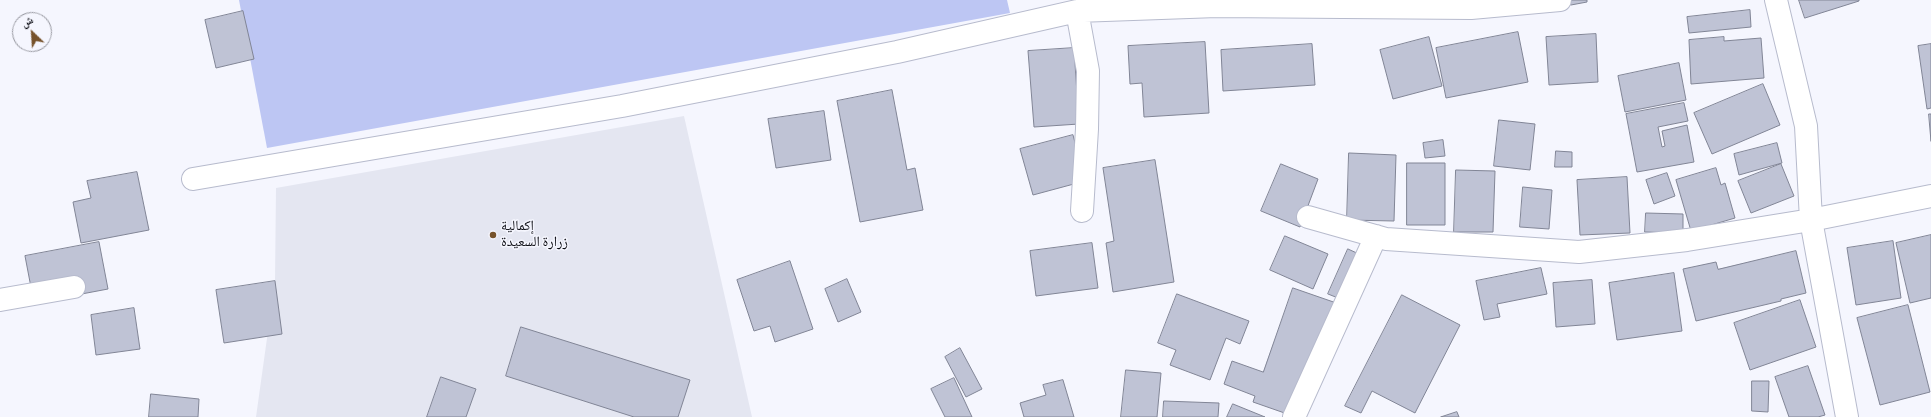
<!DOCTYPE html>
<html>
<head>
<meta charset="utf-8">
<style>
  body { margin:0 }
  #map { position:relative; width:1931px; height:417px; overflow:hidden; background:#f5f6fe; font-family:"Source Sans 3","Noto Naskh Arabic",sans-serif }
  canvas { display:block }
  .north { position:absolute; left:12px; top:12px; width:40px; height:40px; box-sizing:border-box; background:#f5f6fe; border:1px solid #9798a0; border-radius:50%; rotate:335deg; font-size:11px; font-weight:700; line-height:16px; text-align:center; color:#0b0c13 }
  .north::after { content:''; display:block; margin:auto; width:14px; height:18px; background:#77532c; clip-path:polygon(50% 0,100% 100%,50% 72%,0 100%) }
</style>
</head>
<body>
<div id="map">
<canvas width="1931" height="417"></canvas>
<div class="north">ش</div>
</div>
<script>
const c = document.querySelector('canvas').getContext('2d');
c.lineJoin = 'round';
function fill(path, color) { c.fillStyle = color; c.fill(path, 'evenodd'); }
function strokePath(path, color, width, dash) { c.strokeStyle = color; c.lineWidth = width; c.lineCap = dash ? 'butt' : 'round'; c.setLineDash(dash || []); c.stroke(path); }
function write(font, color, halo, rows, align = 'center') {
  c.font = font + ' "Source Sans 3","Noto Naskh Arabic",sans-serif'; c.lineWidth = 3; c.setLineDash([]); c.textBaseline = 'middle'; c.strokeStyle = halo; c.fillStyle = color; for (const [text, x, y, turn = 0] of rows) {
    c.save(); c.translate(x, y); c.rotate((+turn || 0) * Math.PI / 180); c.textAlign = isNaN(turn) ? turn : align; if (halo) c.strokeText(text, 0, 0); c.fillText(text, 0, 0); c.restore();
  }
}
const built = new Path2D(`
  M684 116 752 417H256L275 281 276 188Z`);
const green = new Path2D(`
  M239 0H1007L1010 13 267 148Z`);
const building = new Path2D(`
  M1570 0H1587V2L1571 5Z
  M1799 0H1859V1L1805 18Z
  M1750 10 1751 27 1689 33 1687 17Z
  M243 11 254 59 216 68 205 20Z
  M1518 32 1528 82 1446 98 1436 48Z
  M1596 34 1598 82 1549 85 1546 37Z
  M1429 37 1442 86 1393 99 1380 50Z
  M1724 37V41L1761 38 1764 78 1691 84 1689 40Z
  M1205 42 1209 113 1144 117 1142 83 1130 84 1128 46Z
  M1312 44 1315 85 1223 91 1221 50Z
  M1931 44V108L1927 109 1918 46Z
  M1074 48 1079 124 1034 127 1028 51Z
  M1679 63 1686 100 1625 112 1618 76Z
  M1763 84 1780 125 1712 154 1694 113Z
  M892 90 907 170 915 168 923 210 860 222 837 101Z
  M1684 103 1688 121 1658 127 1662 147 1665 146 1662 131 1687 125 1694 162 1637 172 1626 114Z
  M824 111 831 160 776 168 768 119Z
  M1929 114H1931V141Z
  M1499 120 1535 124 1530 170 1494 166Z
  M1073 135 1085 181 1033 195 1020 149Z
  M1443 140 1445 156 1425 158 1423 143Z
  M1777 143 1782 163 1739 175 1734 154Z
  M1556 151 1572 152V167H1555Z
  M1349 153 1396 155 1394 221 1347 220Z
  M1155 160 1174 282 1113 292 1106 243 1114 241 1103 168Z
  M1407 163H1445V225H1407Z
  M1281 164 1318 179 1300 227 1261 211Z
  M1781 164 1794 196 1751 213 1738 181Z
  M1716 168 1721 185 1725 183 1735 218 1691 231 1676 180Z
  M1456 170 1495 171 1493 232H1454Z
  M137 172 149 230 81 243 73 202 91 198 87 181Z
  M1667 173 1675 196 1654 204 1646 180Z
  M1627 177 1630 233 1580 235 1577 180Z
  M1523 187 1552 190 1549 229 1520 227Z
  M1646 213 1683 214V233L1645 232Z
  M1931 235V298L1910 303 1896 243Z
  M1285 236 1328 254 1313 289 1270 270Z
  M1893 241 1901 298 1856 305 1847 248Z
  M99 242 108 289 34 303 25 256Z
  M1092 243 1098 288 1036 296 1030 251Z
  M1348 249 1372 260 1353 304 1328 294Z
  M1796 251 1806 293 1781 299V301L1696 321 1683 269 1716 262 1718 269Z
  M790 261 813 329 775 342 770 326 754 331 737 280Z
  M1541 268 1547 294 1497 304 1500 317 1484 320 1476 281Z
  M1674 273 1682 331 1617 340 1609 283Z
  M847 279 861 312 838 322 825 289Z
  M1592 280 1595 324 1556 327 1553 283Z
  M275 281 282 334 224 343 216 290Z
  M1293 288 1345 306 1296 417 1253 402 1255 396 1224 384 1232 361 1263 372Z
  M1177 294 1249 321 1240 344 1226 338 1210 380 1170 365 1176 350 1158 343Z
  M1402 295 1460 325 1415 413 1372 391 1361 413 1345 406Z
  M1800 300 1816 347 1750 370 1734 323Z
  M1908 305 1930 392 1880 405 1857 318Z
  M134 308 140 349 96 355 91 315Z
  M521 327 690 380 678 417H634L506 376Z
  M960 348 982 389 966 397 945 357Z
  M1808 366 1825 415 1818 417H1789L1775 377Z
  M1126 370 1161 373 1157 417H1121Z
  M441 377 476 389 466 417H427Z
  M954 378 972 417H945L931 389Z
  M1063 380 1074 417H1024L1020 403 1046 395 1043 385Z
  M1752 381H1769L1768 412 1752 411Z
  M151 394 199 399 198 417H149Z
  M1164 401 1219 403 1218 417H1163Z
  M1233 404 1265 417H1227Z
  M1457 412 1459 417H1441Z`);
const street = new Path2D(`
  M1776 0 1806 126 1811 220 1847 417
  M1077 11 1088 71 1087 129 1082 211
  M193 179 622 106 897 52 1077 11 1217 6 1471 8 1560 0
  M1308 217 1386 239 1579 252 1687 240 1811 220 1931 196
  M0 300 74 287
  M1294 417 1376 236`);
const markers = [
  [493,235,4,"#77532c"]
];
const poiNames = [
  ["إكمالية",501,227],
  ["زرارة السعيدة",501,243]
];
fill(built, '#e4e6f1');
fill(green, '#bdc6f3');
fill(building, '#bfc3d5');
strokePath(building, '#818596', 1);
strokePath(street, '#b7bbcd', 24);
strokePath(street, '#fff', 22);
for (const [x, y, r, color] of markers) { const dot = new Path2D(); dot.arc(x, y, r, 0, 2 * Math.PI); c.fillStyle = color; c.fill(dot); strokePath(dot, '#f5f6fe', 1.5); }
write('14px', '#0b0c13', '#f5f6fe', poiNames, 'left');
</script>
</body>
</html>
